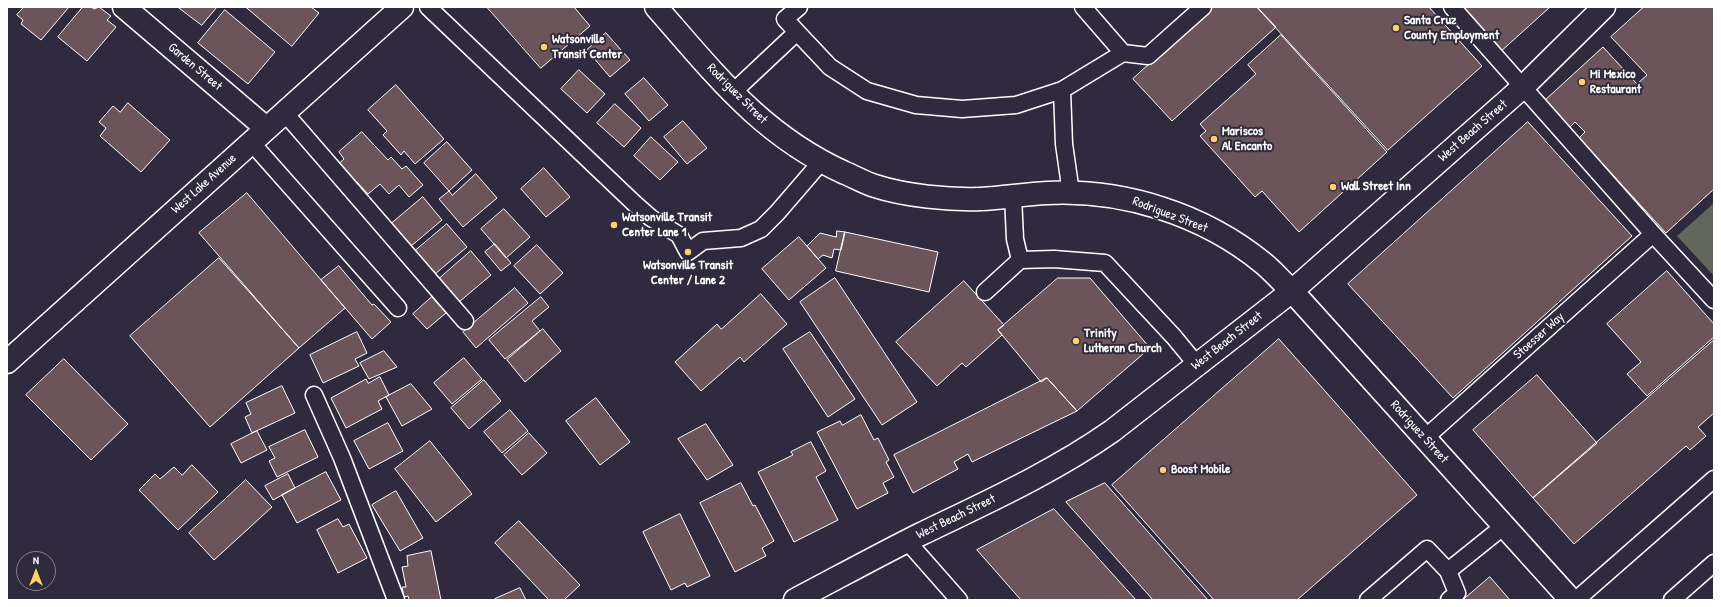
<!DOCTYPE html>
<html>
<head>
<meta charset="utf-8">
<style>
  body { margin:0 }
  #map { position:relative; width:1721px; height:607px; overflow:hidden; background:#2f2a3d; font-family:"Patrick Hand",sans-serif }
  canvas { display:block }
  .frame { position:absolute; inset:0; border:8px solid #fff; pointer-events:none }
  .north { position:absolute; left:16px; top:551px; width:40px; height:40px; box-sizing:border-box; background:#2f2a3d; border:1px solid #827f8b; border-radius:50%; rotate:0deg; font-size:11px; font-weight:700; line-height:16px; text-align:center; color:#fff }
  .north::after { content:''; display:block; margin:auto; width:14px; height:18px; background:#ffd166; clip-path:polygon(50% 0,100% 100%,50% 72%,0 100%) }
</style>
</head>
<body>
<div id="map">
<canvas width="1721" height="607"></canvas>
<div class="frame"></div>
<div class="north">N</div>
</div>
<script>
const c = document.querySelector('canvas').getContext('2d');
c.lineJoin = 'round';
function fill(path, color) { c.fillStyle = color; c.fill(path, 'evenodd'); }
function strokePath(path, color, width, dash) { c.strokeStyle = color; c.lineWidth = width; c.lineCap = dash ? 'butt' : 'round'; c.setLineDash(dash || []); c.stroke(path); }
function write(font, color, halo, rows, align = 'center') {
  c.font = font + ' "Patrick Hand",sans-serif'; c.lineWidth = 4; c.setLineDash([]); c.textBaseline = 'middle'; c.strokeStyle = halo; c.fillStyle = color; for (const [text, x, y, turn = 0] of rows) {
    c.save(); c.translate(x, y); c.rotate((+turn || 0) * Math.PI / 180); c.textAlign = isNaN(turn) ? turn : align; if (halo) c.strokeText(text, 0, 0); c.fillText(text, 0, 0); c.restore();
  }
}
const green = new Path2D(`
  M1714 203V276L1677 236Z`);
const building = new Path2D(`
  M24 7H69L41 40 21 24 23 20 17 15Z
  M83 7H91L94 9 99 7 111 16 107 20 116 27 87 61 58 37Z
  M178 7H217L202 25Z
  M246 7H311L319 13 292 46Z
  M487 7H574L590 26 541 68Z
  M1212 7H1257L1276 27 1172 121 1133 79Z
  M1257 7H1429L1482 66 1388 150Z
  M1458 7H1550L1499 53Z
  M1644 7H1712L1714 9V189L1666 233 1579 138 1585 132 1575 122 1569 128 1544 101 1603 47 1637 84 1647 75 1611 37Z
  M225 10 275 52 248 84 198 43Z
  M606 33 630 60 610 77 587 50Z
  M1281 35 1387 152 1299 232 1262 191 1255 197 1200 136 1206 131 1200 124 1256 74 1248 65Z
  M579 70 605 94 587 113 561 89Z
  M644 78 668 105 649 121 625 94Z
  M396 85 444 139 415 164 404 151 401 155 383 135 387 131 368 110Z
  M128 103 170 140 141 172 100 136 106 128 99 122 113 106 120 112Z
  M615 104 641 128 624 147 597 123Z
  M683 121 707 148 687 164 664 137Z
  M1528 122 1632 236 1453 398 1348 284Z
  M362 132 388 160 391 157 402 169 406 166 423 185 409 197 399 185 389 194 380 184 368 194 357 182 352 187 335 167 344 159 339 152Z
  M651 137 678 162 660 180 634 156Z
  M447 142 472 170 449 191 424 163Z
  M544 168 570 197 546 217 521 189Z
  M476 174 497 198 463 227 439 199 449 191 452 195Z
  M247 193 345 308 299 348 199 233Z
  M423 197 442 220 410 247 391 224Z
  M504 209 530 237 506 258 481 229Z
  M447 224 467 247 435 274 415 251Z
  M837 231 845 232 841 250 834 249 832 258 823 255 818 259 807 246 820 233 836 237Z
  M845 232 938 252 929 292 836 271Z
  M799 237 826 268 789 300 762 269Z
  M495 244 511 263 501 271 485 252Z
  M537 245 563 273 540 294 514 266Z
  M471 251 491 275 459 302 439 279Z
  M219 258 299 348 210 427 130 336Z
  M339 266 372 305 374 304 391 322 372 339 321 280Z
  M1667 271 1714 324V337L1647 396 1627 374 1641 362 1607 324Z
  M835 278 917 402 882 425 800 302Z
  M1058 278H1090L1150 348 1077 411 1047 378 1041 382 998 330Z
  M964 281 1004 325 998 330 1002 335 966 367 962 363 937 386 896 342Z
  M515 288 528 303 476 348 463 332Z
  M761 294 787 324 744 362 740 357 701 391 675 362 717 324 721 329Z
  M432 297 446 313 427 329 413 314Z
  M541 297 549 307 532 321 540 331 505 359 489 340Z
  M543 329 561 351 525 382 507 360Z
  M357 332 367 353 355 359 359 366 323 383 310 355Z
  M810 332 855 399 828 417 783 349Z
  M1279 339 1417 495 1297 600H1214L1112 485Z
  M1714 340V413L1698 427 1706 436 1690 450 1686 446 1574 544 1533 498Z
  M384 351 397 367 369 379 360 363Z
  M464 358 482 379 452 404 434 383Z
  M64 359 128 424 91 460 26 395Z
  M1537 375 1597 443 1533 498 1473 430Z
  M380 377 389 395 378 401 382 409 346 428 331 398 366 379 368 383Z
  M1047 378 1077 411 972 462 968 454 954 462 958 469 913 493 894 455Z
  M484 380 501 401 469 429 451 408Z
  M411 384 432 409 402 426 386 397Z
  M282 386 295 413 252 433 245 417 251 414 246 403Z
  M596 398 630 442 600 465 566 421Z
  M510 410 528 431 502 453 484 432Z
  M861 415 874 440 878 438 889 460 886 462 894 477 883 483 888 493 857 509 817 432 840 421 842 425Z
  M388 423 403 451 369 469 354 441Z
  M706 424 733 465 707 480 678 439Z
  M305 430 318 457 277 477 269 461 275 458 269 447Z
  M257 431 267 450 241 463 231 444Z
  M529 433 547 453 522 475 504 455Z
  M430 441 472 494 436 522 395 469Z
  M811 442 826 471 816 477 838 520 794 542 758 472 793 455 791 452Z
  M192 465 218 492 178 530 139 490 155 474 160 479 174 467 182 475Z
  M326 472 341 500 297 523 282 495Z
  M288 474 295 488 273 500 265 486Z
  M246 480 272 507 214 560 189 533Z
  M741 483 753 506 755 505 774 541 762 548 766 556 735 572 700 503Z
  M1105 483 1208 600H1153L1066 502Z
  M396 491 423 538 400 551 372 505Z
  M1054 509 1136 600H1021L977 550Z
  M680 514 710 576 687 587 685 583 671 590 643 532Z
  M338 519 343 527 349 524 367 558 338 573 317 530Z
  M519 521 580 585 564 600H549L495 543Z
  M431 551 441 600H409L408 596 404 597 402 587H406L402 567 408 566 407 556Z
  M1490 577 1510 600H1463Z
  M520 588 526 600H495V599Z`);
const lane = new Path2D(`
  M428 7 635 204 651 218 679 235 688 252 703 241 741 238 761 229 777 213 821 162
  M1452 7 1653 234 1714 300
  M797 32 785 19 799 7
  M1123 53 1148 56 1203 7
  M1062 90 1123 53 1083 7
  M732 93 797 32 830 67 867 91 916 105 962 109 1016 105 1062 90 1064 144 1071 193
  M284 112 465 321
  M251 142 398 308
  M1020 260 1054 259 1105 263 1174 337 1197 365
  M985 292 1020 260 1015 239 1013 196
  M314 395 342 458 396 600
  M1425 438 1653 234
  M907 541 959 600
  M1448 571 1504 526
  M1368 600 1427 549 1448 571 1457 593 1449 600
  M1576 600 1714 479
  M1672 600 1714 563`);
const street = new Path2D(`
  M124 7 266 128
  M7 362 402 7`);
const secondary = new Path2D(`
  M656 7C715 74 761 135 845 173 855 177 865 183 875 186 906 196 949 200 981 199 1003 198 1025 194 1047 193 1123 189 1203 214 1263 263 1273 271 1282 282 1292 291L1571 600
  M795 600C837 578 877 556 919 535 985 503 1052 473 1112 431L1292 291 1524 86 1604 7`);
const markers = [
  [1396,28,4,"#ffd166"],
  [544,47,4,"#ffd166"],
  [1582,82,4,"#ffd166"],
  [1214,139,4,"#ffd166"],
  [1333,187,4,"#ffd166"],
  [614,225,4,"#ffd166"],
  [688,252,4,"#ffd166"],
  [1076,341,4,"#ffd166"],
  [1163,470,4,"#ffd166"]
];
const poiNames = [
  ["Santa Cruz",1404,21],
  ["County Employment",1404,36],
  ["Watsonville",552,40],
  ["Transit Center",552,55],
  ["Mi Mexico",1590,75],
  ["Restaurant",1590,90],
  ["Mariscos",1222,132],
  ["Al Encanto",1222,147],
  ["Wall Street Inn",1341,187],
  ["Watsonville Transit",622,218],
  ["Center Lane 1",622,233],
  ["Watsonville Transit",688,266,"center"],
  ["Center / Lane 2",688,281,"center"],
  ["Trinity",1084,334],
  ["Lutheran Church",1084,349],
  ["Boost Mobile",1171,470]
];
const streetNames = [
  ["Garden Street",195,67,40],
  ["Rodriguez Street",737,94,45],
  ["West Beach Street",1473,131,-41],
  ["West Lake Avenue",204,184,-42],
  ["Rodriguez Street",1170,215,21],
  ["Stoesser Way",1539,336,-42],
  ["West Beach Street",1227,341,-38],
  ["Rodriguez Street",1419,432,48],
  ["West Beach Street",956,517,-26]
];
fill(green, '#61675a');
fill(building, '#6b555a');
strokePath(building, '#fff', 1);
strokePath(lane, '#fff', 19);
strokePath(street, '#fff', 25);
strokePath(secondary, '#fff', 25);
strokePath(lane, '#2f2a3d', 16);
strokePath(street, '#2f2a3d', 22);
strokePath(secondary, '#2f2a3d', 22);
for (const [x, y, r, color] of markers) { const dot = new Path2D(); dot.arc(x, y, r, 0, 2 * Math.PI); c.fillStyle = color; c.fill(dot); strokePath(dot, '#2f2a3d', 1.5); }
write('bold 13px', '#fff', '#2f2a3d', poiNames, 'left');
write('13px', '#fff', '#2f2a3d', streetNames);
</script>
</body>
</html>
